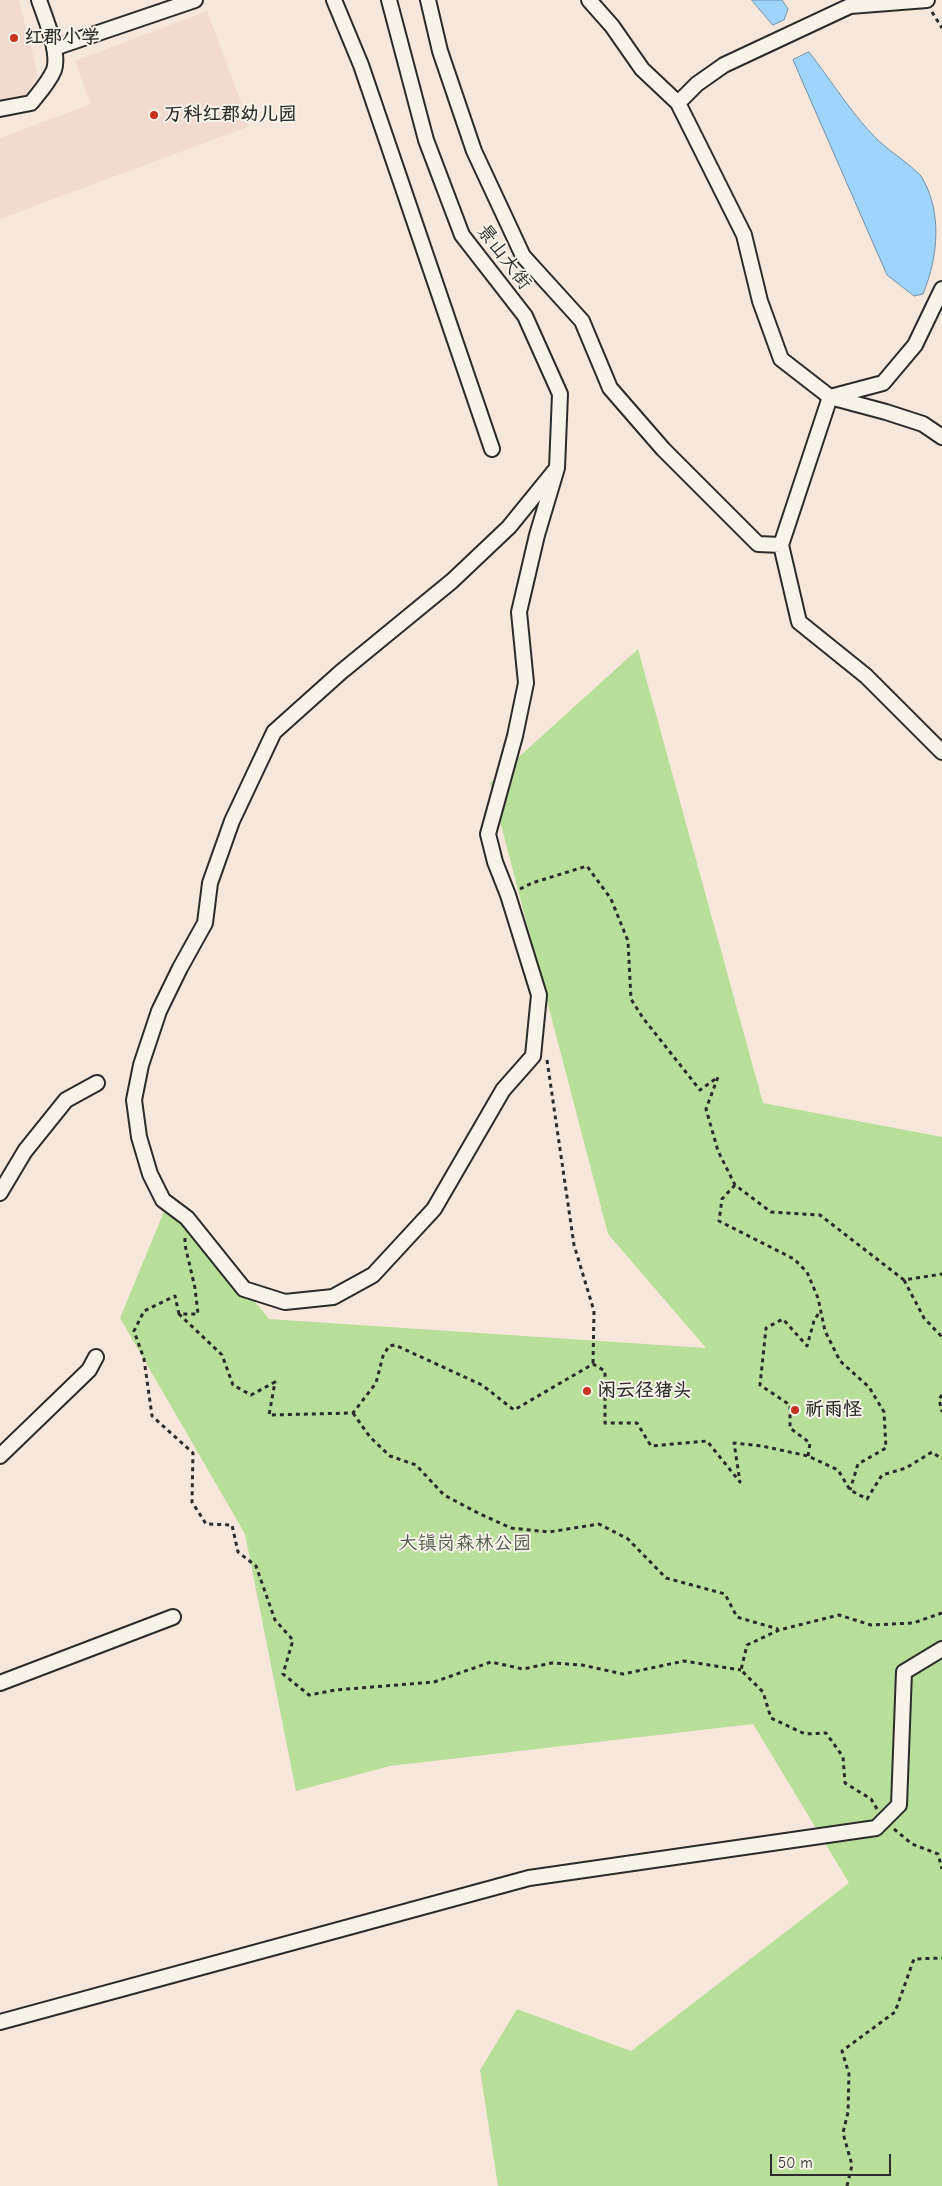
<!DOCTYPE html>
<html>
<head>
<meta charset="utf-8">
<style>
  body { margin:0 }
  #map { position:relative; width:942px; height:2186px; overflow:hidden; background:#f7e7da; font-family:"Comic Neue",sans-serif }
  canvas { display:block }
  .scale { position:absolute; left:770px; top:2154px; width:121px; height:22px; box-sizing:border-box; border:2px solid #2b2b2b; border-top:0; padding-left:6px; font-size:15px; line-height:18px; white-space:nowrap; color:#2b2b2b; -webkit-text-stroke:4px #f7f3e8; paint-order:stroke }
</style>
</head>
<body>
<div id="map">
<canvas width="942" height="2186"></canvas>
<div class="scale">50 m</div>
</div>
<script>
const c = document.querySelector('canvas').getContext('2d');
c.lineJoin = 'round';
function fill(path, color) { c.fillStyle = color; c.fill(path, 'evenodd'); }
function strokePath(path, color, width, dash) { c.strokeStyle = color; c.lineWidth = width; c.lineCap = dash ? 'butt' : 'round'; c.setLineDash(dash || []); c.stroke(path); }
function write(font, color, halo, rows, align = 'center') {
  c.font = font + ' "Comic Neue","LXGW WenKai TC",sans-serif'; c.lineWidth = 4; c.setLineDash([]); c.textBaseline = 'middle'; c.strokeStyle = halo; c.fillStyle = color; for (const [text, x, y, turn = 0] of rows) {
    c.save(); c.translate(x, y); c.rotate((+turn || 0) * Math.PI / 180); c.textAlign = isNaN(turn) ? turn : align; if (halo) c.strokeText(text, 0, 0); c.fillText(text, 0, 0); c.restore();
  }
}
const built = new Path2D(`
  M0 0H19L38 75 26 96 0 104Z
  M207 11 250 126 0 219V138L91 104 75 61Z`);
const green = new Path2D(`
  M638 649 763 1103 942 1137V2186H498L480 2070 517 2009 631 2051 849 1883 753 1724 390 1766 296 1791 245 1534 120 1318 170 1197 269 1319 706 1348 608 1234 490 783Z`);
const water = new Path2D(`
  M752 0H782L788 9 784 20 773 25Z
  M809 52C830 79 856 120 880 142 893 154 909 163 921 176 942 210 939 255 923 294L914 296 887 275 793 60Z`);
const path = new Path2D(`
  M932 12 942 28
  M520 889 532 883 587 866 611 899 628 941 631 999 643 1018 700 1090 718 1077 706 1109 718 1151 735 1185 771 1212 820 1215 904 1280 942 1274
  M547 1060 574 1245 594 1311 593 1364
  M735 1185 722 1199 719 1221 794 1259 807 1272 818 1298 825 1331 840 1361 869 1387 884 1412 886 1448 858 1464 850 1490
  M185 1238V1245L195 1288 198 1314H179L222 1355 233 1385 251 1395 275 1382 269 1415 353 1413 376 1383 383 1356 389 1346 395 1345 482 1385 514 1410 593 1364 605 1371V1423H637L651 1446 707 1441 740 1482 734 1443 762 1446 808 1456 838 1470 850 1490 867 1499 882 1475 906 1468 932 1452 942 1459
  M904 1280 924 1318 942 1337
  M179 1314 175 1296 144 1311 134 1331 144 1359 152 1416 193 1453 192 1502 206 1524 232 1525 238 1552 256 1566 275 1620 293 1640 283 1674 309 1695 335 1690 434 1682 491 1662 523 1669 552 1663 582 1665 623 1674 684 1661 741 1670
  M942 1395 939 1399 942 1412
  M353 1413 370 1437 390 1456 416 1465 444 1495 478 1513 511 1528 549 1532 599 1524 628 1539 666 1578 725 1594 737 1617 778 1629
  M808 1456 810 1443 790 1428V1405L760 1385 766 1328 783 1319 807 1346 814 1321 820 1311
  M877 1809 871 1799 845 1783 843 1757 826 1733 805 1734 771 1718 763 1692 741 1670 747 1645 779 1630 839 1615 871 1625 913 1623 942 1613
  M894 1829 912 1844 938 1854 942 1869
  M847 2186 852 2165 843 2133 848 2112 849 2074 842 2051 895 2012 914 1959 942 1958`);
const street = new Path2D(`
  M334 0 361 65 492 449
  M389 0 426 140 462 235 525 316 560 394 557 468 537 535 519 612 526 683 515 736 488 834 495 862 508 895 539 995 533 1056 503 1090 434 1209 373 1275 333 1297 285 1302 244 1289 187 1218 163 1200 150 1174 139 1137 134 1100 141 1065 159 1011 180 968 205 923 210 883 232 821 274 732 341 672 452 581 509 527 557 468
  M428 0 440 51 474 151 523 256 582 321 610 388 663 449 758 544 781 545
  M589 0 612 26 642 69 678 103 744 235 760 301 781 359 830 397 886 412 923 424 942 437
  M54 48 195 0
  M678 103 697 84 724 65 850 6 927 0
  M0 109 31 103C39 93 49 82 54 70 60 52 45 18 39 0
  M830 397 781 545 799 622 866 676 942 752
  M830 397 883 383 915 345 942 289
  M0 1193 25 1151 66 1100 97 1083
  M0 1456 89 1370 96 1357
  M0 1683 173 1617
  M0 2022 529 1878 876 1828 899 1805 904 1672 942 1649`);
const markers = [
  [14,38,5,"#c8321e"],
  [154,115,5,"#c8321e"],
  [587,1391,5,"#c8321e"],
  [795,1410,5,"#c8321e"]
];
const poiNames = [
  ["红郡小学",24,38],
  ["万科红郡幼儿园",164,115],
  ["闲云径猪头",597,1391],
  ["祈雨怪",805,1410]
];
const streetNames = [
  ["景山大街",504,257,53]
];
const parkNames = [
  ["大镇岗森林公园",465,1544]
];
fill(built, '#f3dace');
fill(green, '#b7df9a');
fill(water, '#9fd4fd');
strokePath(water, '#7190a9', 1);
strokePath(street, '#2b2b2b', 18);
strokePath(path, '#2b2b2b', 3, [4, 4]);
strokePath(street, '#f7f3e8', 14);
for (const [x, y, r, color] of markers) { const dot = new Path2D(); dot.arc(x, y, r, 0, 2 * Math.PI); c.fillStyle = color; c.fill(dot); strokePath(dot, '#f7f3e8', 2); }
write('bold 19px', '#2b2b2b', '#f7f3e8', poiNames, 'left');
write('19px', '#2b2b2b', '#f7f3e8', streetNames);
write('19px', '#4e5847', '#f7f3e8', parkNames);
</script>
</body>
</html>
